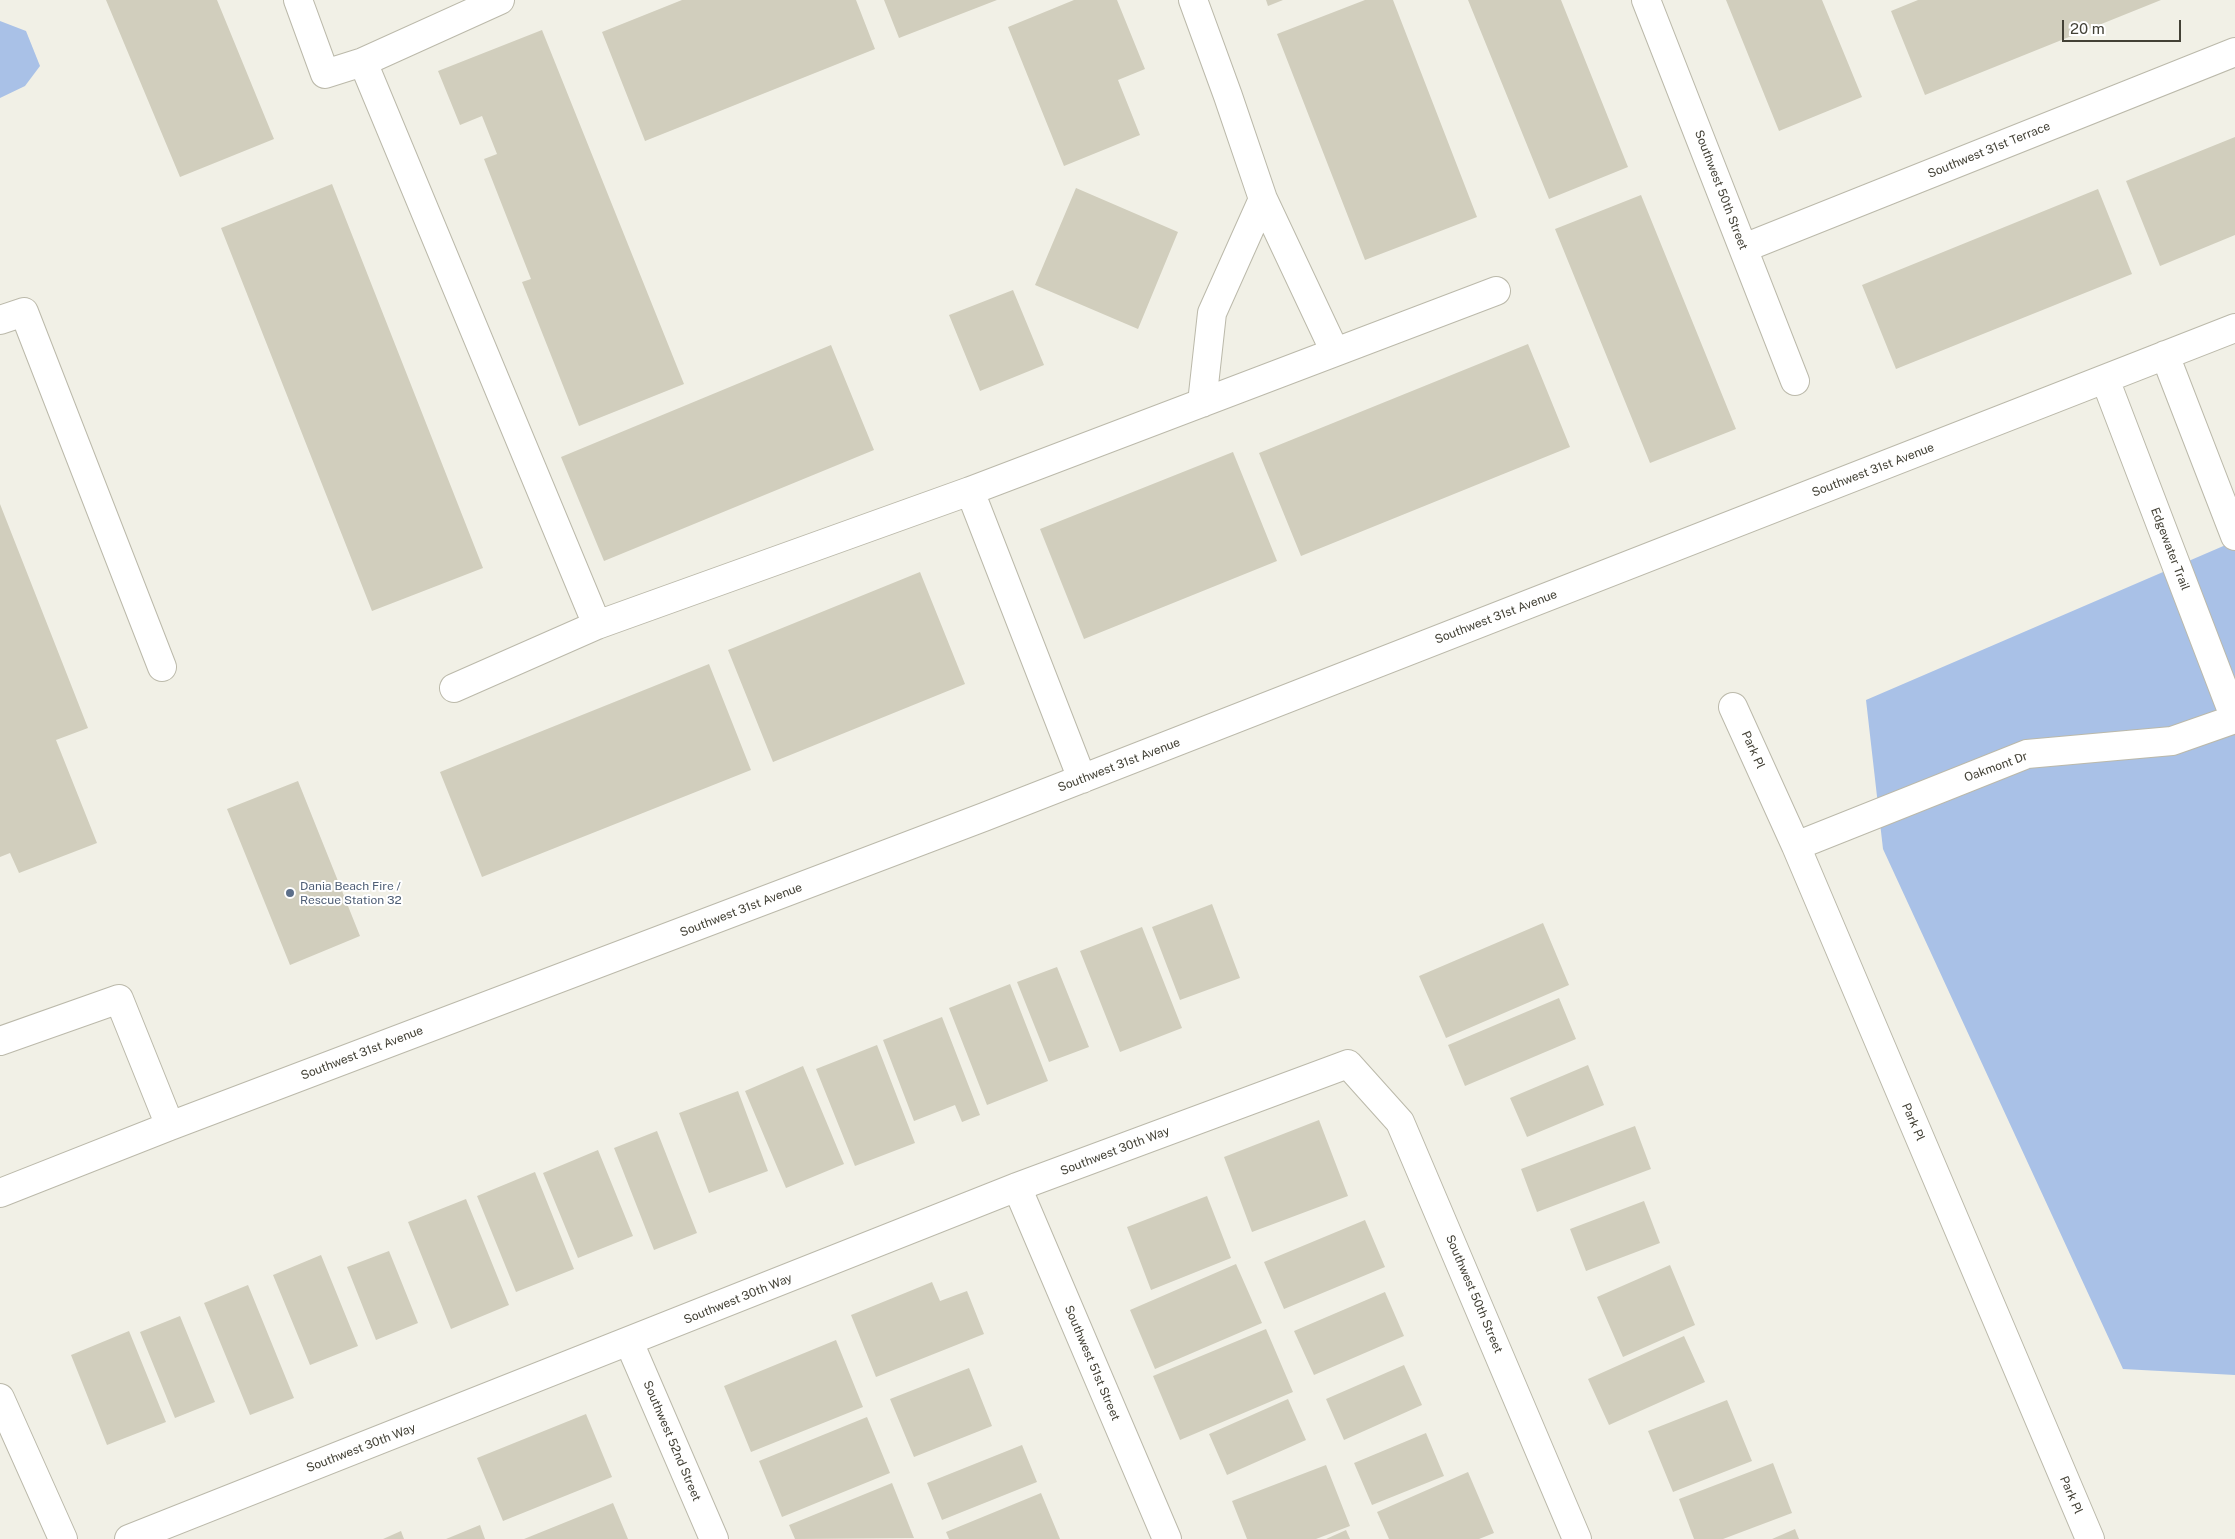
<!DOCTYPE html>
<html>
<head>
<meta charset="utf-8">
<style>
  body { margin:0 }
  #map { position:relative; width:2235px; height:1539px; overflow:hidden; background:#f1f0e6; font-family:"Public Sans",sans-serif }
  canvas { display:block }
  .scale { position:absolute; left:2062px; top:20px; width:119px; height:22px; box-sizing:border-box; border:2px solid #434136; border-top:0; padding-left:6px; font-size:15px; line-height:18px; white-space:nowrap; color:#434136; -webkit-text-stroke:4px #fff; paint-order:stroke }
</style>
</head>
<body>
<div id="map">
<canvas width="2235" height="1539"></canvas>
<div class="scale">20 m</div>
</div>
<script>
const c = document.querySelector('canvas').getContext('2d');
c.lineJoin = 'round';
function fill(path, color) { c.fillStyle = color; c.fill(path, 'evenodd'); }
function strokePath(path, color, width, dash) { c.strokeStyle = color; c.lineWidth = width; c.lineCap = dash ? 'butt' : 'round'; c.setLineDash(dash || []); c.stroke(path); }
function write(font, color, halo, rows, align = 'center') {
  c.font = font + ' "Public Sans",sans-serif'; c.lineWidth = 4; c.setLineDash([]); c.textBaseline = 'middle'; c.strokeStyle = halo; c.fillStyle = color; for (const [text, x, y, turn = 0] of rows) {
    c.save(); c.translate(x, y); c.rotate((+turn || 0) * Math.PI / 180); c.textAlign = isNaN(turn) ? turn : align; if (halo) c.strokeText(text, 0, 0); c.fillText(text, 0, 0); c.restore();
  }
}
const water = new Path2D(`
  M0 21 26 31 40 66 25 86 0 98Z
  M2235 541V1375L2123 1369 1883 849 1866 700Z`);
const building = new Path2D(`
  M106 0H217L274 139 180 177Z
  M682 0H856L875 49 645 141 602 32Z
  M884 0H997L899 38Z
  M1074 0H1117L1145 69 1118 80 1140 135 1064 166 1008 27Z
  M1266 0H1283L1268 6Z
  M1365 0H1393L1477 217 1365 260 1277 34Z
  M1468 0H1561L1628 167 1549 199Z
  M1726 0H1822L1862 97 1779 131Z
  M1918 0H2161L1925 95 1891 11Z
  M542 30 684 384 579 426 522 282 531 279 484 159 497 154 482 116 460 125 438 71Z
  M2235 137V235L2160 266 2126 181Z
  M332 184 483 568 372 611 221 228Z
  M1076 188 1178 232 1138 329 1035 285Z
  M2098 189 2132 274 1896 369 1862 285Z
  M1641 195 1736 429 1650 463 1555 229Z
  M1013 290 1044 365 980 391 949 315Z
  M1528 344 1570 447 1301 556 1259 453Z
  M831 345 874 450 604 561 561 457Z
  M1233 452 1277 561 1084 639 1040 529Z
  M0 504 88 728 56 740 97 843 19 873 10 853 0 857Z
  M920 572 965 684 773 762 728 650Z
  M709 664 751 770 482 877 440 772Z
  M298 781 360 936 290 965 227 809Z
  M1212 904 1240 978 1180 1000 1152 927Z
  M1543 923 1569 985 1446 1038 1419 976Z
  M1142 927 1182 1028 1120 1052 1080 951Z
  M1057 967 1089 1047 1049 1062 1017 982Z
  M1010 984 1048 1081 987 1105 949 1008Z
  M1559 998 1576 1039 1465 1086 1448 1045Z
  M942 1017 980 1115 962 1122 955 1105 914 1121 883 1040Z
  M877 1045 915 1143 855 1166 816 1069Z
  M1588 1065 1604 1105 1527 1137 1510 1098Z
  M803 1066 844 1164 786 1188 745 1091Z
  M738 1091 768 1171 709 1193 679 1113Z
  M1319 1120 1348 1196 1252 1232 1224 1157Z
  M1635 1126 1651 1169 1537 1212 1521 1169Z
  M657 1131 697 1233 654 1250 614 1148Z
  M598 1150 633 1236 578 1258 543 1173Z
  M535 1172 574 1269 516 1292 477 1196Z
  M1207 1196 1231 1258 1151 1290 1127 1227Z
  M466 1199 509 1305 451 1329 408 1222Z
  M1644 1201 1660 1243 1586 1271 1570 1229Z
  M1365 1220 1385 1267 1284 1309 1264 1262Z
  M389 1251 418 1323 376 1340 347 1267Z
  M321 1255 358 1346 310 1365 273 1275Z
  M1236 1264 1262 1323 1155 1369 1130 1310Z
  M1670 1265 1695 1325 1623 1357 1597 1297Z
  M932 1282 940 1301 967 1291 984 1334 876 1377 851 1315Z
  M248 1285 294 1398 250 1415 204 1303Z
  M1385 1292 1404 1336 1314 1375 1294 1331Z
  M180 1316 215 1402 175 1418 140 1332Z
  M1266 1329 1293 1392 1180 1440 1153 1376Z
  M129 1331 166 1422 107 1445 71 1355Z
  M1684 1336 1705 1382 1609 1425 1588 1379Z
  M836 1340 863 1407 751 1452 724 1386Z
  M1404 1365 1422 1405 1344 1440 1326 1399Z
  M969 1368 992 1426 914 1457 890 1399Z
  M1288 1399 1306 1440 1227 1475 1209 1434Z
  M1727 1400 1752 1461 1673 1492 1648 1431Z
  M586 1414 612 1477 503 1521 477 1458Z
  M867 1417 890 1473 782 1517 759 1461Z
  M1426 1433 1444 1476 1372 1505 1354 1463Z
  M1022 1445 1037 1482 942 1520 927 1483Z
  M1773 1463 1792 1513 1723 1539H1694L1679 1499Z
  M1326 1465 1350 1526 1316 1539H1247L1232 1501Z
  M1468 1472 1494 1533 1479 1539H1389L1377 1512Z
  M892 1483 914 1538 795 1539 789 1525Z
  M1041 1493 1060 1539H949L946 1532Z
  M613 1503 628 1539H524Z
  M480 1525 485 1539H446Z
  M1795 1529 1799 1539H1772Z
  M1346 1530 1350 1539H1326Z
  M401 1531 404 1539H383Z`);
const minor = new Path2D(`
  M298 0 325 74 363 62 500 0
  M1193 0 1228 96 1263 199 1335 352
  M1646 0 1795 381
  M363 62 597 625 454 688
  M1744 248 2235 52
  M0 320 24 312 162 667
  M2165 355 2235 536
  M2105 379 2235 719
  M1202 403 1212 313 1263 199
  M597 625 970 491
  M1733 707 1796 846 2090 1539
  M1082 779 970 491 1496 291
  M1796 846 2027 754 2172 741 2235 719
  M0 1041 119 999 170 1126
  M1017 1187 1167 1539
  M0 1193 170 1126 984 817 2235 328
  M629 1342 714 1539
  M0 1398 63 1539
  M129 1539 1017 1187 1348 1064 1400 1122 1577 1539`);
const markers = [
  [290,893,5,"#5c6f8a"]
];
const streetNames = [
  ["Southwest 31st Terrace",1989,150,-22],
  ["Southwest 50th Street",1721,190,69],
  ["Southwest 31st Avenue",1873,470,-21],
  ["Edgewater Trail",2170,549,69],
  ["Southwest 31st Avenue",1496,617,-21],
  ["Park Pl",1753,750,66],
  ["Southwest 31st Avenue",1119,765,-21],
  ["Oakmont Dr",1996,767,-20],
  ["Southwest 31st Avenue",741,910,-21],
  ["Southwest 31st Avenue",362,1053,-21],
  ["Park Pl",1913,1122,67],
  ["Southwest 30th Way",1115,1151,-21],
  ["Southwest 50th Street",1474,1294,67],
  ["Southwest 30th Way",738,1299,-22],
  ["Southwest 51st Street",1092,1363,67],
  ["Southwest 52nd Street",672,1441,67],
  ["Southwest 30th Way",361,1448,-21],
  ["Park Pl",2071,1495,67]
];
const serviceNames = [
  ["Dania Beach Fire /",300,886],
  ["Rescue Station 32",300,900]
];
fill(water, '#a9c1e7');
fill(building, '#d1cebd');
strokePath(minor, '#bbb9aa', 30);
strokePath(minor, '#fff', 28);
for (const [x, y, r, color] of markers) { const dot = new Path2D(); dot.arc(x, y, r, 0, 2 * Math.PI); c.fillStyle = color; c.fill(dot); strokePath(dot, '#fff', 2); }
write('12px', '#434136', '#fff', streetNames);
write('12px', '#4e5e75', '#fff', serviceNames, 'left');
</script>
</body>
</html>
